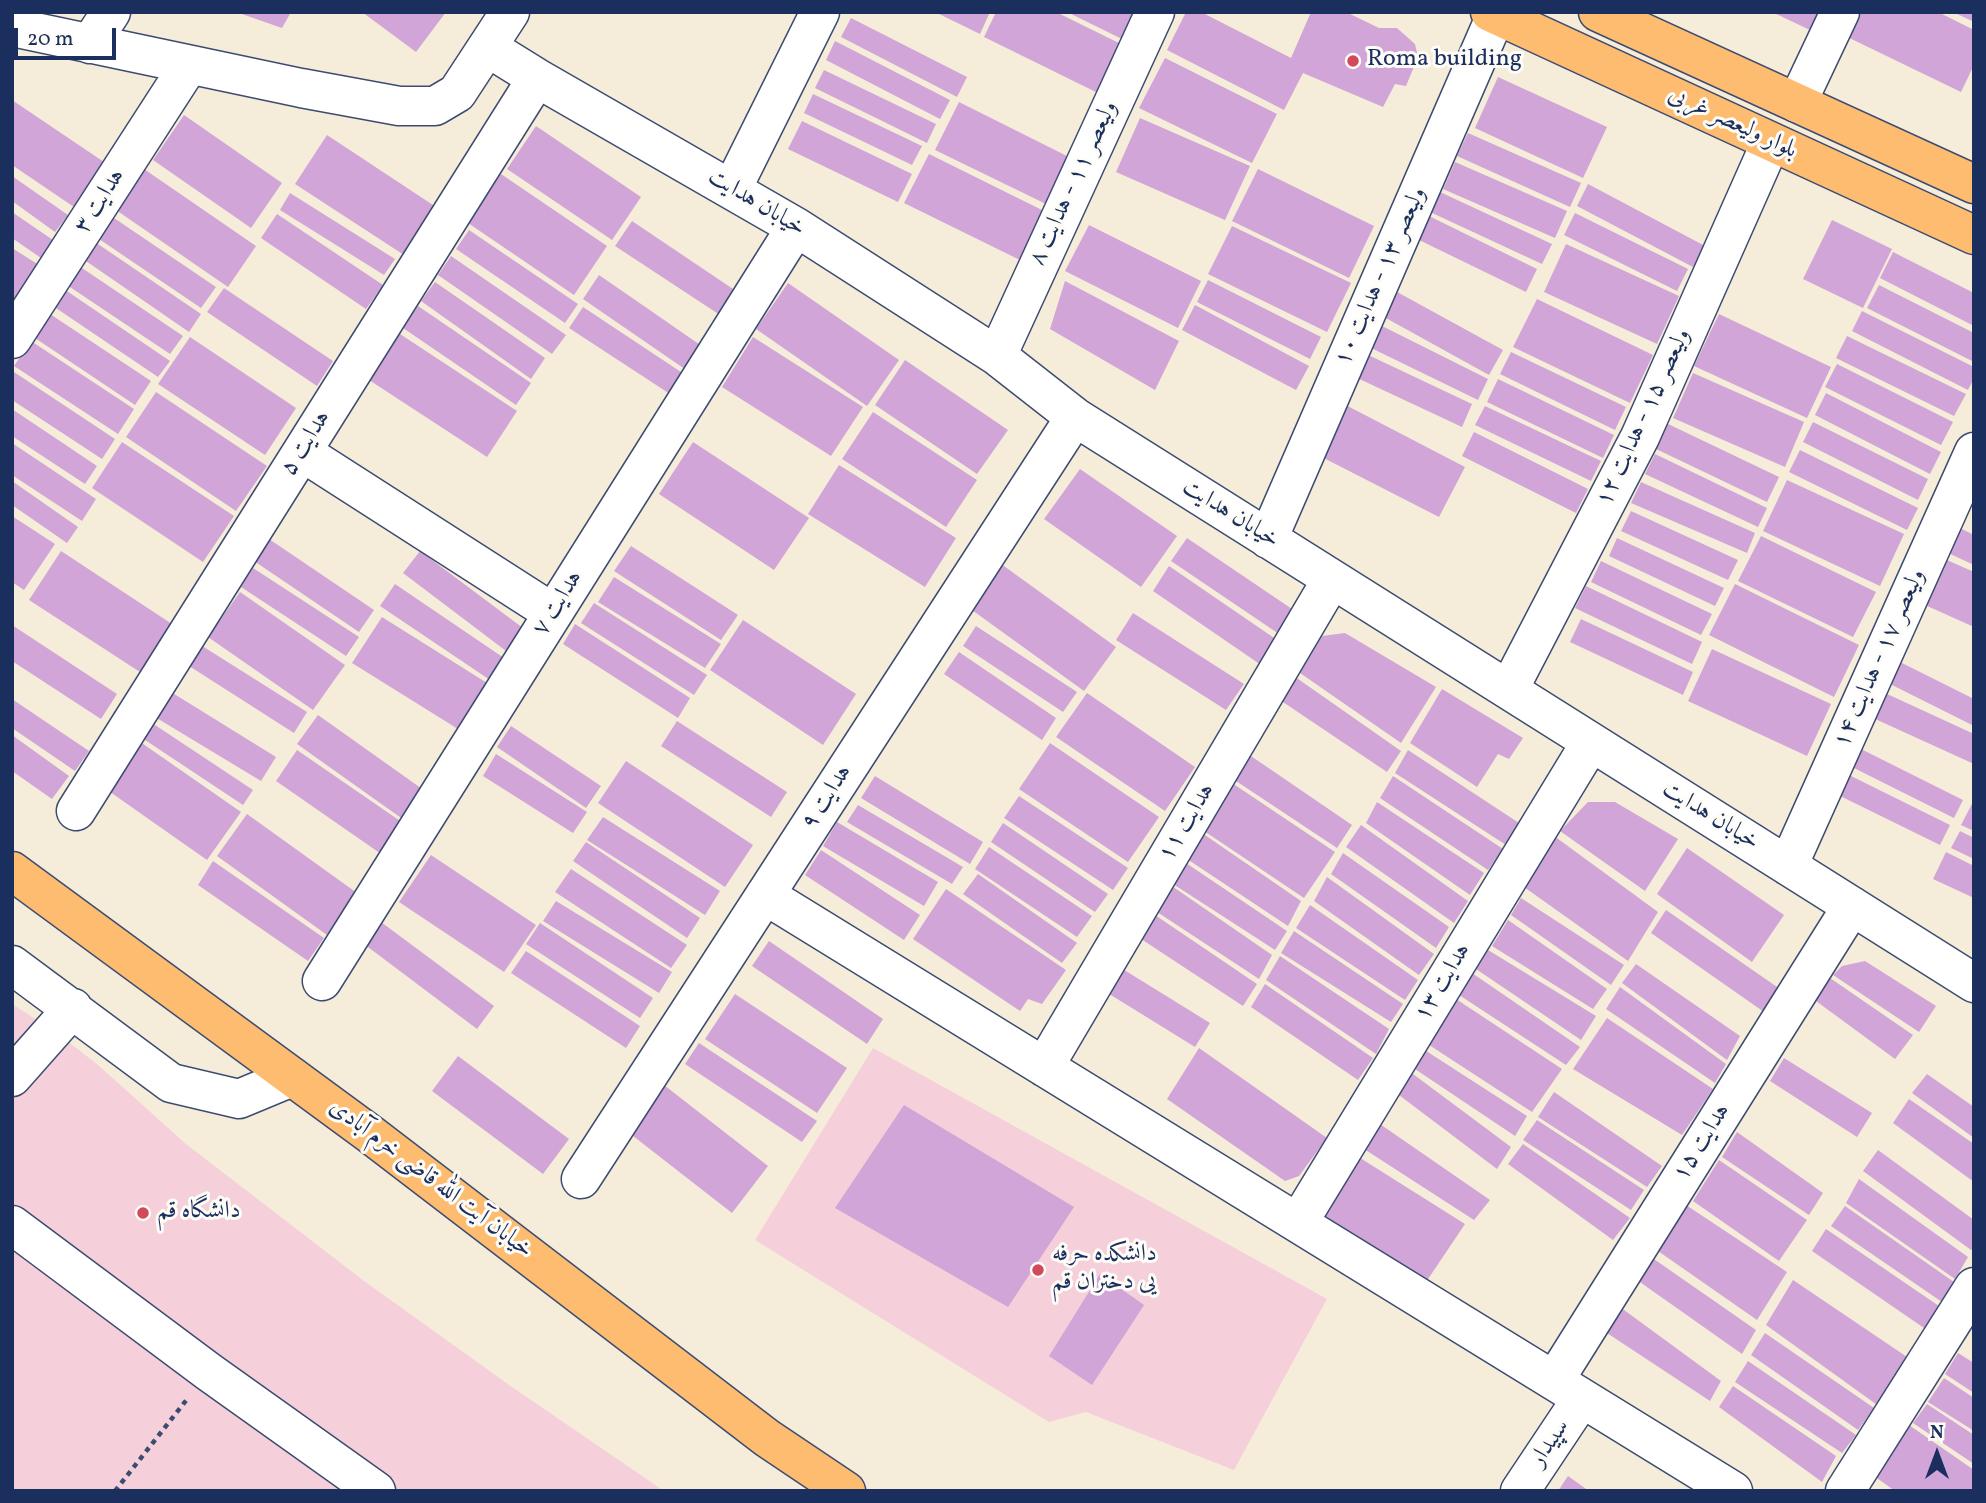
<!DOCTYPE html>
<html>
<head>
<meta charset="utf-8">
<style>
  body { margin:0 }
  #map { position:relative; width:1986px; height:1503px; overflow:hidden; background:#f5edda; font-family:Vollkorn,serif }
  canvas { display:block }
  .frame { position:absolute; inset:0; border:14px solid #1b2f5e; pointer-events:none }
  .north { position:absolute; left:1902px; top:1419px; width:70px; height:70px; -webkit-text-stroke:5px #fdfcf7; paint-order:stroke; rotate:0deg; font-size:19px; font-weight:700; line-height:28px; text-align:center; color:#1b2f5e }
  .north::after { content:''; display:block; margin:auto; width:24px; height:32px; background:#1b2f5e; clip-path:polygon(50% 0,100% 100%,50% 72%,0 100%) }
  .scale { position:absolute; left:14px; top:28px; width:102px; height:32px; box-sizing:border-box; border:4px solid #1b2f5e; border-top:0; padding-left:9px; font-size:21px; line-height:24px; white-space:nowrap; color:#1b2f5e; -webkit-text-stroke:5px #fdfcf7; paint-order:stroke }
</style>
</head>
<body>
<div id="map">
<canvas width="1986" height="1503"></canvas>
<div class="frame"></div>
<div class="north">N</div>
<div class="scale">20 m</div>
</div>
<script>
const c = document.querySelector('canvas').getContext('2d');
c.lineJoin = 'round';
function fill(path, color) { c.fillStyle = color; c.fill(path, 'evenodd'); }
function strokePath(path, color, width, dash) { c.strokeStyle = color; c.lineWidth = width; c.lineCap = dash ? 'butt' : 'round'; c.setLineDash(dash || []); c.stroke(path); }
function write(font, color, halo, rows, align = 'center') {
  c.font = font + ' Vollkorn,Amiri,serif'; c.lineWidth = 6; c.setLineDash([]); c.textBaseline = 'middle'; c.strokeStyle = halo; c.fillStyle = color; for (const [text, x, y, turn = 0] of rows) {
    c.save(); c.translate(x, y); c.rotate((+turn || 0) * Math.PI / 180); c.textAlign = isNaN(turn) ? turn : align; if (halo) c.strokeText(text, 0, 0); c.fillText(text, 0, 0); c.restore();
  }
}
const built = new Path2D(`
  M12 1004 57 1033 98 1065 186 1144 364 1281 512 1387 664 1491H12Z
  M873 1048 1327 1299 1234 1470 1086 1412 1049 1422 755 1240Z`);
const building = new Path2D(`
  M236 12H291L282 28Z
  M362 12H446L416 52Z
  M935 12H990L980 34Z
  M996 12H1056L1125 46 1102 95 984 37Z
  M1067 12H1130L1136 15 1124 40Z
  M1186 12H1201L1291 58 1311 12H1346L1379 28H1397L1415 44 1418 57 1406 86 1395 84 1383 107 1303 73 1284 110 1167 50Z
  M1772 12H1819L1810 30Z
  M1847 12H1938L1974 30V65L1961 92 1837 32Z
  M1953 12H1974V22Z
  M851 18 967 77 957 97 841 37Z
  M835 41 950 100 940 119 826 60Z
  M1165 58 1277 114 1252 163 1139 108Z
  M824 70 936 124 927 143 815 88Z
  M1498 77 1607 127 1583 178 1475 128Z
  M813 94 922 146 912 165 804 113Z
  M12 100 104 162 74 207 12 165Z
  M959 102 1071 158 1048 205 935 150Z
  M184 115 282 183 251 228 153 160Z
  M1140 118 1250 166 1225 220 1116 172Z
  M802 121 912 174 898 202 788 149Z
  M536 126 641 197 612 240 507 169Z
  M1468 133 1581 183 1570 207 1457 156Z
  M327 135 436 207 404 255 295 184Z
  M929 154 1048 213 1024 262 904 203Z
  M1455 162 1567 211 1555 238 1443 189Z
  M144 169 256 246 228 287 116 210Z
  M1258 169 1374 226 1349 278 1232 221Z
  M501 174 607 246 574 295 468 223Z
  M12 176 68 215 55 232 12 201Z
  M1588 184 1705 246 1693 267 1577 206Z
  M1440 192 1552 244 1542 264 1430 212Z
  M290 193 395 259 384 275 280 210Z
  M12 212 53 240 41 258 12 238Z
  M1575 213 1688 269 1677 291 1564 235Z
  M277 214 383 285 366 309 261 238Z
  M111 216 216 287 201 308 96 237Z
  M1429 216 1537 269 1526 292 1417 239Z
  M1832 220 1892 249 1863 308 1803 279Z
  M632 221 739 293 723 317 615 246Z
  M1089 225 1201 281 1178 328 1065 271Z
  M1232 226 1351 283 1327 332 1208 274Z
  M469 230 578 304 565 323 456 249Z
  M95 242 201 314 189 332 83 259Z
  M1566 244 1679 296 1657 344 1544 292Z
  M12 248 39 265 12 305Z
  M1893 252 1974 293V326L1880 278Z
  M451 256 566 335 552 354 438 275Z
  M76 264 183 336 170 354 64 283Z
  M599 275 709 351 692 374 583 299Z
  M1208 280 1321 337 1310 359 1197 302Z
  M1065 281 1179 341 1155 390 1050 329Z
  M435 282 545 358 531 379 421 301Z
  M788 283 899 360 867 406 756 329Z
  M58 285 170 361 158 377 47 302Z
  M1879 285 1974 333V362L1867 308Z
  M1388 287 1503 350 1489 375 1375 312Z
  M224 288 333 361 317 386 207 312Z
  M1537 299 1653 355 1630 403 1513 347Z
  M1195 305 1309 366 1296 390 1182 330Z
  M418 306 531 383 516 405 403 328Z
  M583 307 687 376 673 396 569 328Z
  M41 308 151 381 135 405 26 332Z
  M1862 311 1974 367V378L1968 390 1852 331Z
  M1719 314 1831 367 1807 418 1694 366Z
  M1378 324 1488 379 1478 400 1367 346Z
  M397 332 517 411 487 457 366 378Z
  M1847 336 1966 394 1954 416 1836 358Z
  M190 337 296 408 265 455 158 384Z
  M753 337 863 407 831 456 722 387Z
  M31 341 134 409 118 434 14 366Z
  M1511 352 1626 407 1615 430 1500 374Z
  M1364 353 1472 404 1462 427 1353 376Z
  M905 360 1008 430 977 474 875 405Z
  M1837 364 1953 422 1941 445 1825 387Z
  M14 372 115 439 102 459 12 400V376Z
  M1693 373 1804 422 1785 467 1673 418Z
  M1498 379 1614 435 1603 458 1487 402Z
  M156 392 267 466 236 511 126 437Z
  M1826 393 1941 452 1930 474 1815 415Z
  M1338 401 1465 467 1439 517 1312 452Z
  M1485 406 1601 461 1591 481 1475 425Z
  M12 409 97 466 85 484 12 436Z
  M873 412 977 480 946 527 842 459Z
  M1813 422 1928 479 1918 500 1803 442Z
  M1666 423 1779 477 1767 502 1654 448Z
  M1474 432 1588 489 1576 513 1462 456Z
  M122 442 234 516 203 562 92 488Z
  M693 442 809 518 774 570 659 494Z
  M12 443 96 499 82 521 12 475Z
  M1800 450 1918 508 1907 530 1789 472Z
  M1655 454 1767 508 1758 527 1645 474Z
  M839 465 956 538 925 587 808 514Z
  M1080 469 1177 536 1141 587 1044 519Z
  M1787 480 1904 534 1880 586 1763 531Z
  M12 481 78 527 67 543 12 505Z
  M1641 482 1755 533 1747 553 1631 503Z
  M1631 511 1738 560 1728 580 1621 531Z
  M12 516 55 544 24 590 12 582Z
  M1958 527 1974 535V565L1946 552Z
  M1761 536 1876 592 1853 637 1738 581Z
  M1187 538 1295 611 1279 634 1171 561Z
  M1617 538 1724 588 1715 606 1609 556Z
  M269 539 374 610 359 632 254 561Z
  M631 546 738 615 721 640 614 571Z
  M61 551 172 624 140 672 29 600Z
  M420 551 527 631 510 654 403 573Z
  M1947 560 1974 572V627L1925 605Z
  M997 561 1116 647 1084 691 965 605Z
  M1601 561 1712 614 1701 635 1591 582Z
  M1169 566 1280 642 1264 667 1153 591Z
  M253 568 359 637 346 656 241 587Z
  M614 577 721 644 705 668 598 602Z
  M395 584 504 658 490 680 380 606Z
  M1735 584 1859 645 1834 697 1709 635Z
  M1586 586 1702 642 1692 664 1575 608Z
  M240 592 345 665 313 710 208 637Z
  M594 603 707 675 694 695 581 623Z
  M1133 613 1244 684 1226 710 1116 640Z
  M382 617 495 688 466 734 352 663Z
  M1581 619 1693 672 1683 695 1570 642Z
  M743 620 856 694 823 745 710 670Z
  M575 624 690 698 678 718 563 644Z
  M12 625 117 694 101 719 12 661Z
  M976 626 1077 692 1063 712 963 646Z
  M1345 633 1436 687 1401 743 1300 673 1322 636Z
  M199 644 307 712 294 733 186 664Z
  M1712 649 1831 704 1807 756 1688 701Z
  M959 652 1056 718 1042 740 944 674Z
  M1892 658 1974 699V726L1882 680Z
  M1291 674 1401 751 1387 772 1277 698Z
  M1442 689 1523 738 1509 759 1498 754 1477 787 1410 743Z
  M171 692 276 757 261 781 155 717Z
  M1087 693 1195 767 1165 811 1056 737Z
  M1885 693 1974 734V764L1873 718Z
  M12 699 89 751 75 771 12 728Z
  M318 715 425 791 404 820 297 744Z
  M149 721 253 790 243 805 139 736Z
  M677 721 787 792 771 817 661 746Z
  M511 726 601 786 586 808 497 747Z
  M12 735 69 776 52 799 12 771Z
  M136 739 241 812 207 860 103 787Z
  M1050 743 1159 817 1128 862 1019 789Z
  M1857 747 1963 800 1954 818 1848 765Z
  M297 750 406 825 384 856 276 781Z
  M1408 750 1519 823 1506 845 1395 773Z
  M496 754 587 812 573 833 483 776Z
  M1248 754 1352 825 1337 848 1233 779Z
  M626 761 753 845 725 887 598 803Z
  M1843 772 1950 825 1940 845 1832 792Z
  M875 776 983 842 970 864 861 798Z
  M1393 776 1503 849 1488 870 1380 798Z
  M1232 783 1335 852 1304 898 1204 831Z
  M1019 796 1128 868 1113 890 1004 818Z
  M1974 800V831L1961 825Z
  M1377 802 1484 873 1470 895 1366 823Z
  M1588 802H1615L1678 839 1645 891 1560 831Z
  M858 805 963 867 952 884 847 822Z
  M247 814 357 893 327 935 217 856Z
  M603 817 720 891 705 915 587 840Z
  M837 822 938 882 924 906 823 846Z
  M1003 823 1108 894 1095 912 991 842Z
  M1361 825 1468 901 1454 923 1346 847Z
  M1960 831 1974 838V859L1951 848Z
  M1202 833 1301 901 1288 926 1187 859Z
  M1550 833 1658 912 1628 961 1517 882Z
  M586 842 700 918 687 938 573 861Z
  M989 847 1092 916 1077 937 975 869Z
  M1687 848 1784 915 1752 962 1657 894Z
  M821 850 920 915 904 940 805 875Z
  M1946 852 1974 866V898L1933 879Z
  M1343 853 1449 927 1436 948 1331 874Z
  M431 855 536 925 504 972 399 902Z
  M213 861 324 938 308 961 198 885Z
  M1183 861 1287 931 1275 950 1170 882Z
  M571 869 687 945 671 968 555 892Z
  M978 874 1077 943 1062 963 963 894Z
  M1327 877 1434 954 1419 975 1314 901Z
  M1166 882 1272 955 1259 979 1151 908Z
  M946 889 1066 970 1042 1004 1028 999 1020 1011 913 939Z
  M1521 898 1624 965 1611 985 1511 915Z
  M556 901 672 972 659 993 543 921Z
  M1310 905 1418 980 1405 1000 1296 928Z
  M1666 910 1780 989 1764 1012 1651 933Z
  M1149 911 1257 984 1243 1006 1135 935Z
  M377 919 494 1006 477 1029 360 941Z
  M1508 920 1607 989 1593 1009 1492 946Z
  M540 923 653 998 640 1018 526 944Z
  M1294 931 1403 1004 1391 1022 1281 953Z
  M769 941 883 1019 867 1044 752 966Z
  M1488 950 1596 1016 1581 1040 1476 969Z
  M526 951 640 1026 626 1048 511 973Z
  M1280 956 1389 1029 1376 1054 1266 980Z
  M1865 961 1936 1006 1919 1032 1833 975 1842 966Z
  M1636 964 1740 1036 1727 1060 1622 983Z
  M1121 968 1210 1023 1195 1047 1106 992Z
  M1472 973 1580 1047 1566 1065 1456 993Z
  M1830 978 1913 1035 1895 1059 1816 1001Z
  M1265 984 1373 1058 1358 1080 1251 1007Z
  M1620 987 1726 1064 1715 1083 1606 1009Z
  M735 994 847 1068 817 1113 705 1039Z
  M1453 997 1562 1069 1532 1112 1423 1041Z
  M1607 1018 1713 1089 1682 1135 1573 1069Z
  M699 1043 817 1121 802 1142 685 1064Z
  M1420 1047 1527 1116 1515 1136 1409 1065Z
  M1199 1048 1327 1138 1299 1176 1285 1181 1167 1099Z
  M458 1056 569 1139 543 1174 432 1091Z
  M1784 1058 1872 1113 1857 1137 1770 1081Z
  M1405 1068 1511 1147 1497 1169 1391 1089Z
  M1927 1074 1974 1107V1138L1912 1093Z
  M664 1085 768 1166 732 1213 628 1132Z
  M1554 1092 1662 1166 1647 1187 1538 1117Z
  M1909 1099 1974 1144V1182L1893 1123Z
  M904 1105 1074 1207 1008 1307 835 1208Z
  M1537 1120 1644 1190 1631 1210 1523 1140Z
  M1377 1122 1490 1200 1474 1220 1361 1147Z
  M1737 1132 1823 1193 1809 1215 1722 1157Z
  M1523 1144 1630 1218 1613 1240 1508 1164Z
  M1878 1150 1974 1220V1247L1971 1250 1863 1171Z
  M1357 1156 1465 1224 1422 1288 1322 1219Z
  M1719 1160 1807 1220 1779 1261 1693 1201Z
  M1859 1179 1968 1257 1955 1279 1846 1203Z
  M1686 1205 1787 1272 1757 1320 1658 1251Z
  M1845 1206 1954 1282 1942 1302 1831 1226Z
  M1826 1229 1939 1306 1924 1328 1812 1251Z
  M1651 1257 1756 1330 1742 1354 1637 1280Z
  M1100 1274 1144 1305 1092 1385 1049 1356Z
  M1793 1280 1913 1361 1880 1407 1766 1325Z
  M1620 1307 1721 1381 1710 1401 1604 1331Z
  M1765 1333 1874 1408 1858 1430 1751 1355Z
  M1958 1353 1974 1363V1393L1945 1374Z
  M1748 1361 1856 1435 1842 1453 1735 1382Z
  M1944 1378 1974 1398V1431L1928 1402Z
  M1733 1386 1836 1456 1822 1482 1719 1407Z
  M1927 1404 1974 1435V1464L1913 1423Z
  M1909 1425 1974 1470V1491H1895L1874 1476Z
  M1568 1476 1589 1491H1558Z`);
const path = new Path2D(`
  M115 1491 188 1398`);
const minor = new Path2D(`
  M12 27 301 88 399 106H435L457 93 510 12
  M90 44 111 12
  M487 47 537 78 796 227 997 356 1075 417 1974 983
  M1797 103 1840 12
  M732 189 820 12
  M12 339 189 65
  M997 356 1155 12
  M302 452 553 613
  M1268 539 1496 15
  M1509 689 1640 437 1771 142
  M76 811 537 78
  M1788 866 1974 452
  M765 895 1733 1491
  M12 965 171 1083 239 1099 292 1077
  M322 981 796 227
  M1044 1067 1332 579
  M12 1077 73 1008
  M581 1179 1075 417
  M1298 1223 1591 742
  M12 1225 209 1372 376 1491
  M1554 1381 1852 906
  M1520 1491 1582 1398
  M1845 1491 1974 1287`);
const major = new Path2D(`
  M1490 12 1974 235
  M1598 12 1974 184
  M12 871 370 1134 767 1438 846 1491`);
const markers = [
  [1353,61,7,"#d1495b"],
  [143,1213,7,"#d1495b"],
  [1038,1270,7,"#d1495b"]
];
const poiNames = [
  ["Roma building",1367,61],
  ["دانشگاه قم",157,1213],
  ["دانشکده حرفه",1052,1256],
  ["یی دختران قم",1052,1284]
];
const streetNames = [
  ["بلوار ولیعصر غربی",1732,124,25],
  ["ولیعصر ۱۱ - هدایت ۸",1075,184,-65],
  ["هدایت ۳",101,202,-57],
  ["خیابان هدایت",756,204,31],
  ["ولیعصر ۱۳ - هدایت ۱۰",1382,277,-66],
  ["ولیعصر ۱۵ - هدایت ۱۲",1645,418,-65],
  ["هدایت ۵",307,444,-58],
  ["خیابان هدایت",1230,515,32],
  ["هدایت ۷",559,604,-58],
  ["ولیعصر ۱۷ - هدایت ۱۴",1881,659,-66],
  ["هدایت ۹",828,798,-57],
  ["خیابان هدایت",1710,817,32],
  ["هدایت ۱۱",1188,823,-59],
  ["هدایت ۱۳",1444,983,-59],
  ["هدایت ۱۵",1703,1143,-58],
  ["خیابان آیت الله قاضی خرم آبادی",430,1180,37],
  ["سپیدار",1551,1444,-56]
];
fill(built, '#f5cfda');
fill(building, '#d1a5d7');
strokePath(minor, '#3c4c71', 41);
strokePath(major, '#3c4c71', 41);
strokePath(path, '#3c4c71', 4.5, [5, 5]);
strokePath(minor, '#fff', 38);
strokePath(major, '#fdbc6f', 38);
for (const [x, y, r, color] of markers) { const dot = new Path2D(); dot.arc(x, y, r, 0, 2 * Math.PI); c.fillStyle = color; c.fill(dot); strokePath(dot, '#fdfcf7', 2.5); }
write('24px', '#1b2f5e', '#fdfcf7', poiNames, 'left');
write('24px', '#1b2f5e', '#fdfcf7', streetNames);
</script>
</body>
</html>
